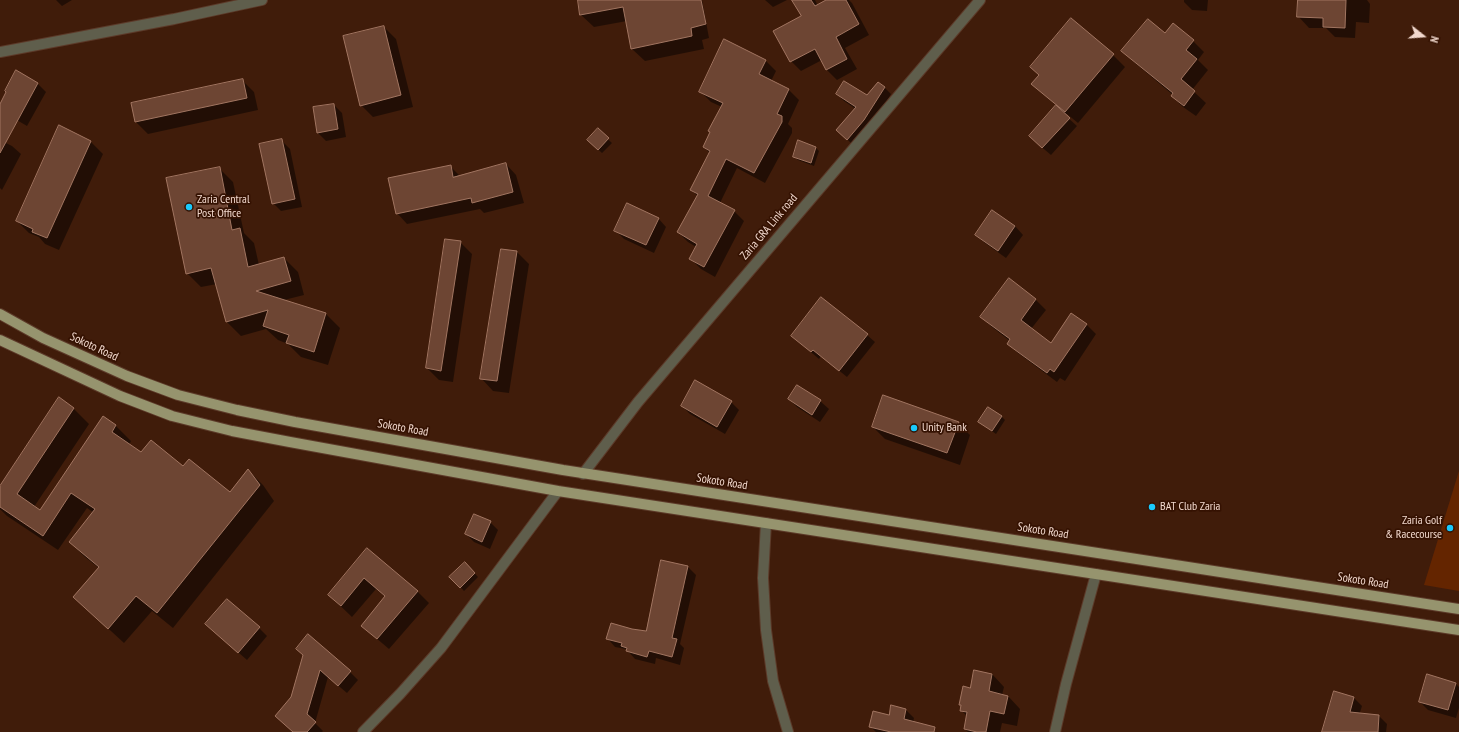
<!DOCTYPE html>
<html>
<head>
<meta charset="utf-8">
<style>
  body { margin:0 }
  #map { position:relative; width:1459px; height:732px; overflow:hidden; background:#401c0a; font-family:"PT Sans Narrow",sans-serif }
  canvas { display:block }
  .north { position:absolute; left:1403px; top:16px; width:40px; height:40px; -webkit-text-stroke:3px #351202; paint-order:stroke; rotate:107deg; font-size:11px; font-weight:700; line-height:16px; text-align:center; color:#f2d9ce }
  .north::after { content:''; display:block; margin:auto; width:14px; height:18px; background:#f2d9ce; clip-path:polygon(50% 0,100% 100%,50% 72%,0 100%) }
</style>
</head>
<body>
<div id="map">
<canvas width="1459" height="732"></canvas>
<div class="north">N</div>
</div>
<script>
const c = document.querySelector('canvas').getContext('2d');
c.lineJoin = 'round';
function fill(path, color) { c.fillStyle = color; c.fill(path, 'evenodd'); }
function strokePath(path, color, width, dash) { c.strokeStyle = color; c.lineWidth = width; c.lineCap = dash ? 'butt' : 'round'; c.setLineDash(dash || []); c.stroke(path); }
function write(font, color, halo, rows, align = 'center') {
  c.font = font + ' "PT Sans Narrow",sans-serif'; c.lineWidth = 3.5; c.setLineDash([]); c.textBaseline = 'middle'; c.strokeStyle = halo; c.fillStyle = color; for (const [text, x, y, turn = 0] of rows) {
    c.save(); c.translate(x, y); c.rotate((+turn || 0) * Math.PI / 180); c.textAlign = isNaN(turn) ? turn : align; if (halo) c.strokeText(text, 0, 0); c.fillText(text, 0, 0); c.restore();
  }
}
const green = new Path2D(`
  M1459 471V591L1424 585Z`);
const shadow = new Path2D(`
  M56 0H72L62 6Z
  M579 0H702L709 38 702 40 704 49 645 61 632 49 627 21 594 27 581 15Z
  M765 0H787L773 7Z
  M793 0H815L818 6 829 0H849L852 3 869 35 845 48 857 69 837 80 827 70 822 60 801 71 791 61 802 16Z
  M1184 0H1208L1207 11 1192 10 1184 2Z
  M1299 0H1367L1370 4 1369 23 1356 22 1355 38 1335 37 1326 28H1309L1298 16Z
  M384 27 396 39 413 107 373 117 361 105Z
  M1165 35 1193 41 1204 52 1198 60 1208 70 1192 90 1206 103 1196 116 1183 107 1172 96 1173 95 1134 62 1123 51Z
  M725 41 766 61 776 71 771 81 789 90 799 100 788 124 792 128V133L765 183 737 168 720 203 734 211 744 221 715 277 701 269 690 258 696 247 688 242 678 232 698 196 691 190 710 153 704 147 722 107 711 102 700 91Z
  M1113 55 1125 67 1078 123 1067 114 1066 116 1077 126 1051 155 1038 144 1057 106 1033 84Z
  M17 72 38 84 46 92 27 126 15 119Z
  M242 80 254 92 258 110 148 134 136 122Z
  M884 87 891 94 871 127 854 146 845 137 856 109 844 101 837 94 867 96Z
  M334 105 342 113 346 137 326 141 318 133Z
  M598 130 612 143 602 153 588 140Z
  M0 140 12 146 21 154 2 190 0 188Z
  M282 141 290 149 302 207 281 211 273 203Z
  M91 142 103 154 59 250 45 244 39 237 29 233 17 221Z
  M816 148 819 151 814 166 798 160 794 156Z
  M506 164 516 175 524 203 484 213 480 209 407 224 397 213 450 166 460 176Z
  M219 168 233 182 244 233 254 243 259 265 284 258 298 272 304 295 284 300 326 314 340 328 328 365 301 357 288 344 278 340 266 329 241 336 227 322 217 284 201 287 187 273Z
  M993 211 1015 226 1023 235 1006 258 985 243 976 235Z
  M658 218 666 227 654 253 624 239 616 231Z
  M460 242 472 254 453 382 439 380 427 368Z
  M517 252 529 264 509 393 493 391 481 378Z
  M1009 280 1036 300 1046 310 1031 329 1052 344 1086 324 1096 334 1065 381 1060 378 1057 382 1018 353 1008 343 1010 341 992 327 982 317Z
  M867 335 875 342 847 377 821 356 819 359 792 336Z
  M798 386 820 401 829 409 820 422 797 407 789 399Z
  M59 399 74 409 89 424 34 507 41 511 103 418 116 426 131 441 129 445 141 454 230 493 248 470 263 485 274 501 173 628 152 611 124 643 74 597 99 568 85 557 70 542 94 513 87 508 58 550 7 516 0 509V487Z
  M731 402 739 410 725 434 690 414 682 406Z
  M1001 416 1005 420 996 434 979 422Z
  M958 423 970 435 960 465 885 439 873 427Z
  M490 522 498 530 490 549 474 542 466 534Z
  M367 549 417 591 429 603 389 649 362 626 386 597 376 589 352 617 329 595Z
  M662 562 688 567 696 575 680 644 684 648 680 665 656 658 655 664 635 659 626 649 615 647 608 639 632 630 647 633Z
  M465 563 478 577 464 591 451 577Z
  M259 628 267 636 247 660 215 632Z
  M304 656 350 672 358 680 347 693 328 677 315 723 323 731 322 732H293L276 716 292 698Z
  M992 674 1004 687 1002 695 1008 696 1020 709 1017 726 1002 723 1000 732H968L965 729 967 716 961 710 962 707 960 705 971 689Z
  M1455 683 1459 687V708L1456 718 1428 710 1420 702Z
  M1354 698 1362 706 1356 725 1337 719Z
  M906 710 914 718 913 722 931 732H876L870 726Z
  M1379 716 1387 724 1386 732H1365Z`);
const building = new Path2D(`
  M578 0H701L706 24 691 28 692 36 631 49 623 7 580 15Z
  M792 0H811L815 6 826 0H846L859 24 836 37 847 59 826 70 815 49 790 62 773 31 801 16Z
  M1298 0H1346L1345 28 1323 27V18L1297 17Z
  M1071 18 1114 54 1065 112 1031 84 1039 75 1030 67Z
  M1148 19 1165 33 1173 23 1194 40 1186 50 1197 59 1181 79 1195 91 1184 106 1171 96 1173 93 1121 51Z
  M384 26 401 95 360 106 343 36Z
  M724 39 766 60 759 74 789 89 777 114 782 116V122L754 173 726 159 708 196 735 210 704 267 689 259 697 244 677 232 698 194 690 190 710 151 703 147 710 132 708 131 723 103 699 92Z
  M16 70 38 83 0 153V104L6 92 5 91Z
  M243 79 247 98 135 122 131 103Z
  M844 81 867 95 878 82 885 87 864 120 847 140 836 130 856 107 836 94Z
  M334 104 338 129 317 133 313 107Z
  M1056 105 1070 118 1042 148 1029 136Z
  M59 125 91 141 47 238 32 232 33 229 16 221Z
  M598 128 609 138 598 150 587 140Z
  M282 139 295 199 272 204 259 144Z
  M798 140 816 147 811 163 793 157Z
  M506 163 513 192 472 203 471 198 396 214 388 178 451 165 453 177Z
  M220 167 232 230 240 228 248 267 284 257 291 281 256 291 326 313 314 352 286 343 289 335 263 326 268 310 226 322 211 268 186 274 166 178Z
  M627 203 659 218 646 245 614 231Z
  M992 210 1015 226 998 251 975 235Z
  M445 239 461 241 441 371 426 368Z
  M501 249 517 251 497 381 480 379Z
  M1009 278 1036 299 1021 320 1051 343 1071 313 1087 324 1054 372 1050 369 1047 373 1022 355 1007 344 1010 339 980 317Z
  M821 297 868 334 839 371 813 350 811 352 791 336Z
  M695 380 732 401 717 427 681 406Z
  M797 385 821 400 812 415 788 399Z
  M883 395 959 422 947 453 872 427Z
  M59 397 74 408 17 494 40 510 103 416 116 425 112 432 141 452 151 440 183 466 189 459 230 492 248 469 260 485 157 613 136 596 108 629 73 597 99 567 69 542 95 509 71 493 43 536 0 507V486Z
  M988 407 1002 416 992 431 978 422Z
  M474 514 491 521 482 542 465 534Z
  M367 548 418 591 377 639 361 626 385 596 364 578 341 606 328 595Z
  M661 560 688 566 672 638 677 639 672 657 649 651 647 657 626 651 627 648 621 646 622 643 606 639 611 623 632 629 646 631Z
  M465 562 475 573 460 588 449 577Z
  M227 599 260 627 238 653 205 624Z
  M308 634 351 671 338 686 320 670 307 714 316 722 307 732H293L275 716 291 697 303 655 296 649Z
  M974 670 992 674 989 691 1008 696 1004 714 990 711 986 732H977L964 729 967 712 960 711 961 705H959L963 686 970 688Z
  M1427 674 1456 683 1448 710 1419 702Z
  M1334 691 1354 697 1350 712 1379 715 1378 732H1322Z
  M891 705 906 709 904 719 935 727 934 732H891L869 727 873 711 889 715Z`);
const street = new Path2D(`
  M0 52 174 19 262 0
  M583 474 638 402 980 0
  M766 523 763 578 766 630 773 681 788 732
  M363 732 400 694 441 648 558 491
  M1055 732 1066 684 1096 574`);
const primary = new Path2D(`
  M0 314 43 338 127 376 178 395 237 410 295 422 563 470 1459 609
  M0 340 120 396 172 416 232 431 290 442 558 491 1459 630`);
const markers = [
  [189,207,4,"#1acafc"],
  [914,428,4,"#1acafc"],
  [1152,507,4,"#1acafc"],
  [1450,528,4,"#1acafc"]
];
const poiNames = [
  ["Zaria Central",197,200],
  ["Post Office",197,214],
  ["Unity Bank",922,428],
  ["BAT Club Zaria",1160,507],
  ["Zaria Golf",1442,521,"right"],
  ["& Racecourse",1442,535,"right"]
];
const streetNames = [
  ["Zaria GRA Link road",769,227,-50],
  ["Sokoto Road",94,347,25],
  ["Sokoto Road",403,428,10],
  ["Sokoto Road",722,482,9],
  ["Sokoto Road",1043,531,9],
  ["Sokoto Road",1363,581,9]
];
fill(green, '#642500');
fill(shadow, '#0007');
fill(building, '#6d4533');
strokePath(building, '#a17561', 1);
strokePath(street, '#5c3a29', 12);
strokePath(primary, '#5c3a29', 12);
strokePath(street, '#5f5e4c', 10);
strokePath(primary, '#96946e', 10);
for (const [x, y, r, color] of markers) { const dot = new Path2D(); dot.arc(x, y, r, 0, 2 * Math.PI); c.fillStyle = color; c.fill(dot); strokePath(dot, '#351202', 1.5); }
write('12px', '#f2d9ce', '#351202', poiNames, 'left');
write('12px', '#f2d9ce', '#351202', streetNames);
</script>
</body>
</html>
